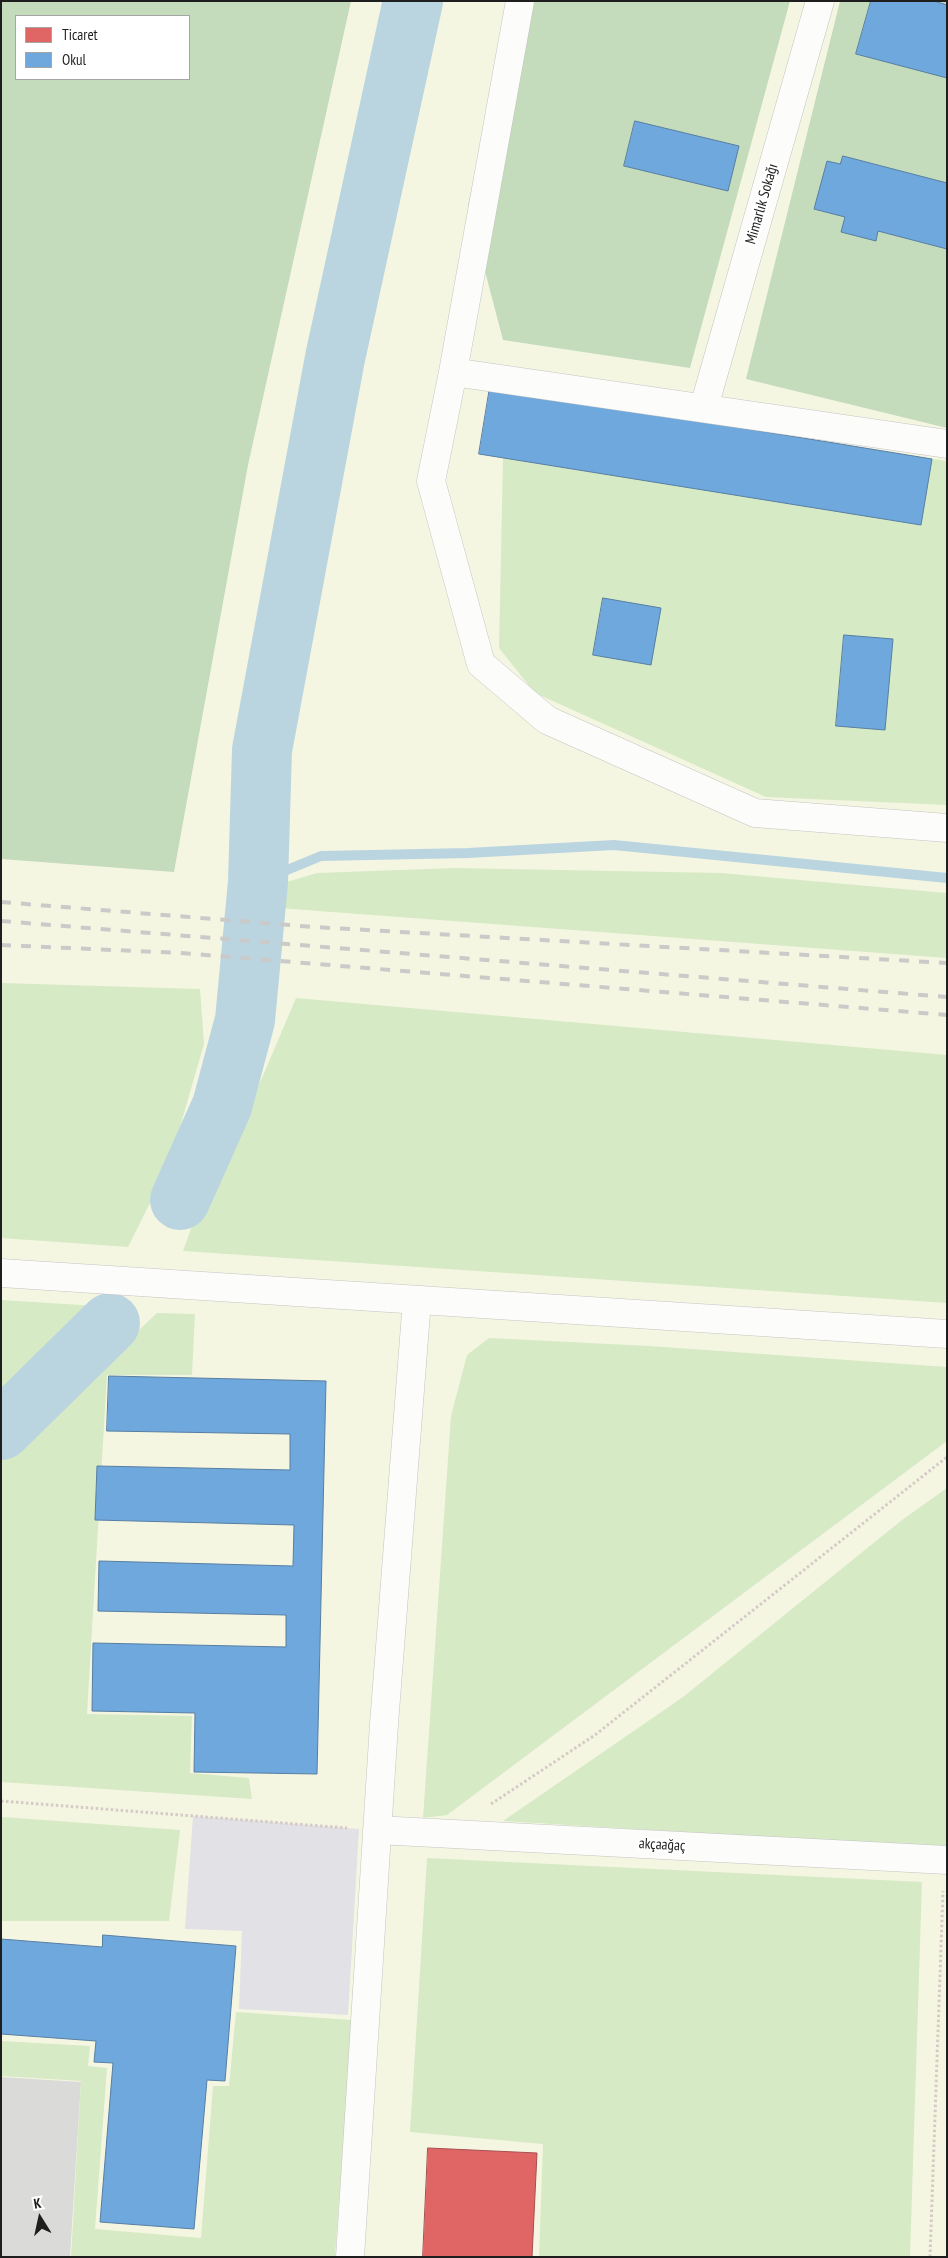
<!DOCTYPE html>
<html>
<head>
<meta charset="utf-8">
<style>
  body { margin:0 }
  #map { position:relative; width:948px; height:2258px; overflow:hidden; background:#ecebe7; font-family:"PT Sans Narrow",sans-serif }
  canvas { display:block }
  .frame { position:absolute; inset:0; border:2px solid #1e1e1e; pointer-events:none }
  .legend { position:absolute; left:15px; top:15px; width:175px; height:65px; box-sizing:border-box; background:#fff; border:1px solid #a5a5a5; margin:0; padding:6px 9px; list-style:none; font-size:15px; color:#1e1e1e }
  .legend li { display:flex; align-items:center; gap:10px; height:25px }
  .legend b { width:25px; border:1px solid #a5a5a5 }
  .north { position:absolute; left:15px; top:2193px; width:50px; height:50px; -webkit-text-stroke:4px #fff; paint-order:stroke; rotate:350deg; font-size:14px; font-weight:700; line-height:20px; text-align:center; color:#1e1e1e }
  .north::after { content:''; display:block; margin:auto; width:18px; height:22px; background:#1e1e1e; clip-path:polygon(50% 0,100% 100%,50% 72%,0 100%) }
</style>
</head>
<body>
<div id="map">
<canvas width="948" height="2258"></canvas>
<div class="frame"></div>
<ul class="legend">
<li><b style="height:14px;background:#e06666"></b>Ticaret</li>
<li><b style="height:14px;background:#6fa8dc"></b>Okul</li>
</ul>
<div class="north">K</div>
</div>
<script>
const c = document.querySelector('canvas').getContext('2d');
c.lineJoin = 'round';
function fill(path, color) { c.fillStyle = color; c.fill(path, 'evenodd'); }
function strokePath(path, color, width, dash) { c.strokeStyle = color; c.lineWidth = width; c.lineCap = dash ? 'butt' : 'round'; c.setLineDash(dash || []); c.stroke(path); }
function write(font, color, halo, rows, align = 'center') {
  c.font = font + ' "PT Sans Narrow",sans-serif'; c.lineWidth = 5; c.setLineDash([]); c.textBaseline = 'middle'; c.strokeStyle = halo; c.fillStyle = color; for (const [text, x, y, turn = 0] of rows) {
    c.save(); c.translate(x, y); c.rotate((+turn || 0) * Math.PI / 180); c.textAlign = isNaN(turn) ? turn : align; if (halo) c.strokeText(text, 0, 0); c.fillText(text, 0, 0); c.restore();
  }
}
const education = new Path2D(`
  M1 1H947V2257H1ZM16 16H189V79H16Z`);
const religious = new Path2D(`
  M1 2077 81 2082 70 2257H1Z`);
const grass = new Path2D(`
  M503 457 921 525 932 459 947 461V805L766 797 535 693 499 648Z
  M455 868 721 873 947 893V958L265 907 266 888 317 873Z
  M1 983 200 989 204 1044 169 1165 128 1247 1 1238Z
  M296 998 947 1055V1303L183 1251 196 1215 262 1078Z
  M1 1300 97 1306 1 1395Z
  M157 1313 195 1314 192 1375H107L87 1714 192 1716 190 1773 249 1778 252 1799 1 1782V1461Z
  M489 1338 649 1346 947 1367V1441L447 1815 423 1818 451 1416 467 1355Z
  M947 1488V1848L503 1821 683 1697 902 1520Z
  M3 1817 180 1830 169 1921H1V1818Z
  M427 1858 922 1882 910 2257H539L543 2144 410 2132Z
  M236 2012 352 2020 335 2257H71L81 2081 1 2076V2041L90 2046 88 2066 107 2068 95 2229 201 2238 213 2086H229Z`);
const forest = new Path2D(`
  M1 1H351L248 465 174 872 1 859ZM16 16H189V79H16Z
  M511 1H790L690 368 503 340 468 206Z
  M840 1H947V428L746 379Z`);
const plaza = new Path2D(`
  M193 1816 359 1829 348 2015 239 2009 242 1931 185 1929Z`);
const shops = new Path2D(`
  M428 2148 537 2153 532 2257H423Z`);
const schools = new Path2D(`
  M871 1H934L947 5V78L856 54Z
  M635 121 739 146 728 191 624 166Z
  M843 156 947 183V249L878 231 876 241 841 232 845 217 814 209 827 161 840 164Z
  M490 387 932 459 921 525 479 454Z
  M603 598 661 608 651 665 593 655Z
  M844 635 893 639 885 730 836 726Z
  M109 1376 326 1381 317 1774 194 1772 195 1713 92 1711 93 1643 286 1647V1615L98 1611 99 1561 293 1566 294 1525 95 1520 97 1466 290 1470V1434L107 1431Z
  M103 1935 236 1946 225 2081 207 2080 194 2229 100 2222 113 2063 94 2062 96 2041 1 2034V1939L102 1947Z`);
const stream = new Path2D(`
  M258 882 321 856 468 853 614 845 947 878`);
const river = new Path2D(`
  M180 1200 222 1106 245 1020 258 882 262 750 335 358 413 1
  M1 1430 110 1323`);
const path = new Path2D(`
  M1 1801 347 1828
  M491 1804 595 1735 947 1457
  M930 2257 943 1891`);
const minor = new Path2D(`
  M520 1 453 372 431 481 481 664 547 720 755 813 947 828
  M453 372 947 444
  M704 407 820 1
  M1 1273 947 1334
  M377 1830 947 1860
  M350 2257 384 1724 417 1300`);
const rail = new Path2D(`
  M1 902 314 927 947 963
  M1 921 947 997
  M1 945 181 953 947 1015`);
const streetNames = [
  ["Mimarlık Sokağı",762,204,-74],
  ["akçaağaç",662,1845,3]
];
fill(education, '#f5f6e2');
fill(religious, '#dadad8');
fill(grass, '#d6eac5');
fill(forest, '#c4dbbc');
fill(plaza, '#e2e1e6');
fill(shops, '#e06666');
strokePath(shops, '#a65050', 1);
fill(schools, '#6fa8dc');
strokePath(schools, '#577fa3', 1);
strokePath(stream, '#bad5e0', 10);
strokePath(river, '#bad5e0', 60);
strokePath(minor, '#c5c4c3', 29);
strokePath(path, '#d6cac7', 3, [2.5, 2.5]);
strokePath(minor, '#fcfcfb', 28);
strokePath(rail, '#cacac9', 4, [10, 10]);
write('15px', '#1e1e1e', '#fff', streetNames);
</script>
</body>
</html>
